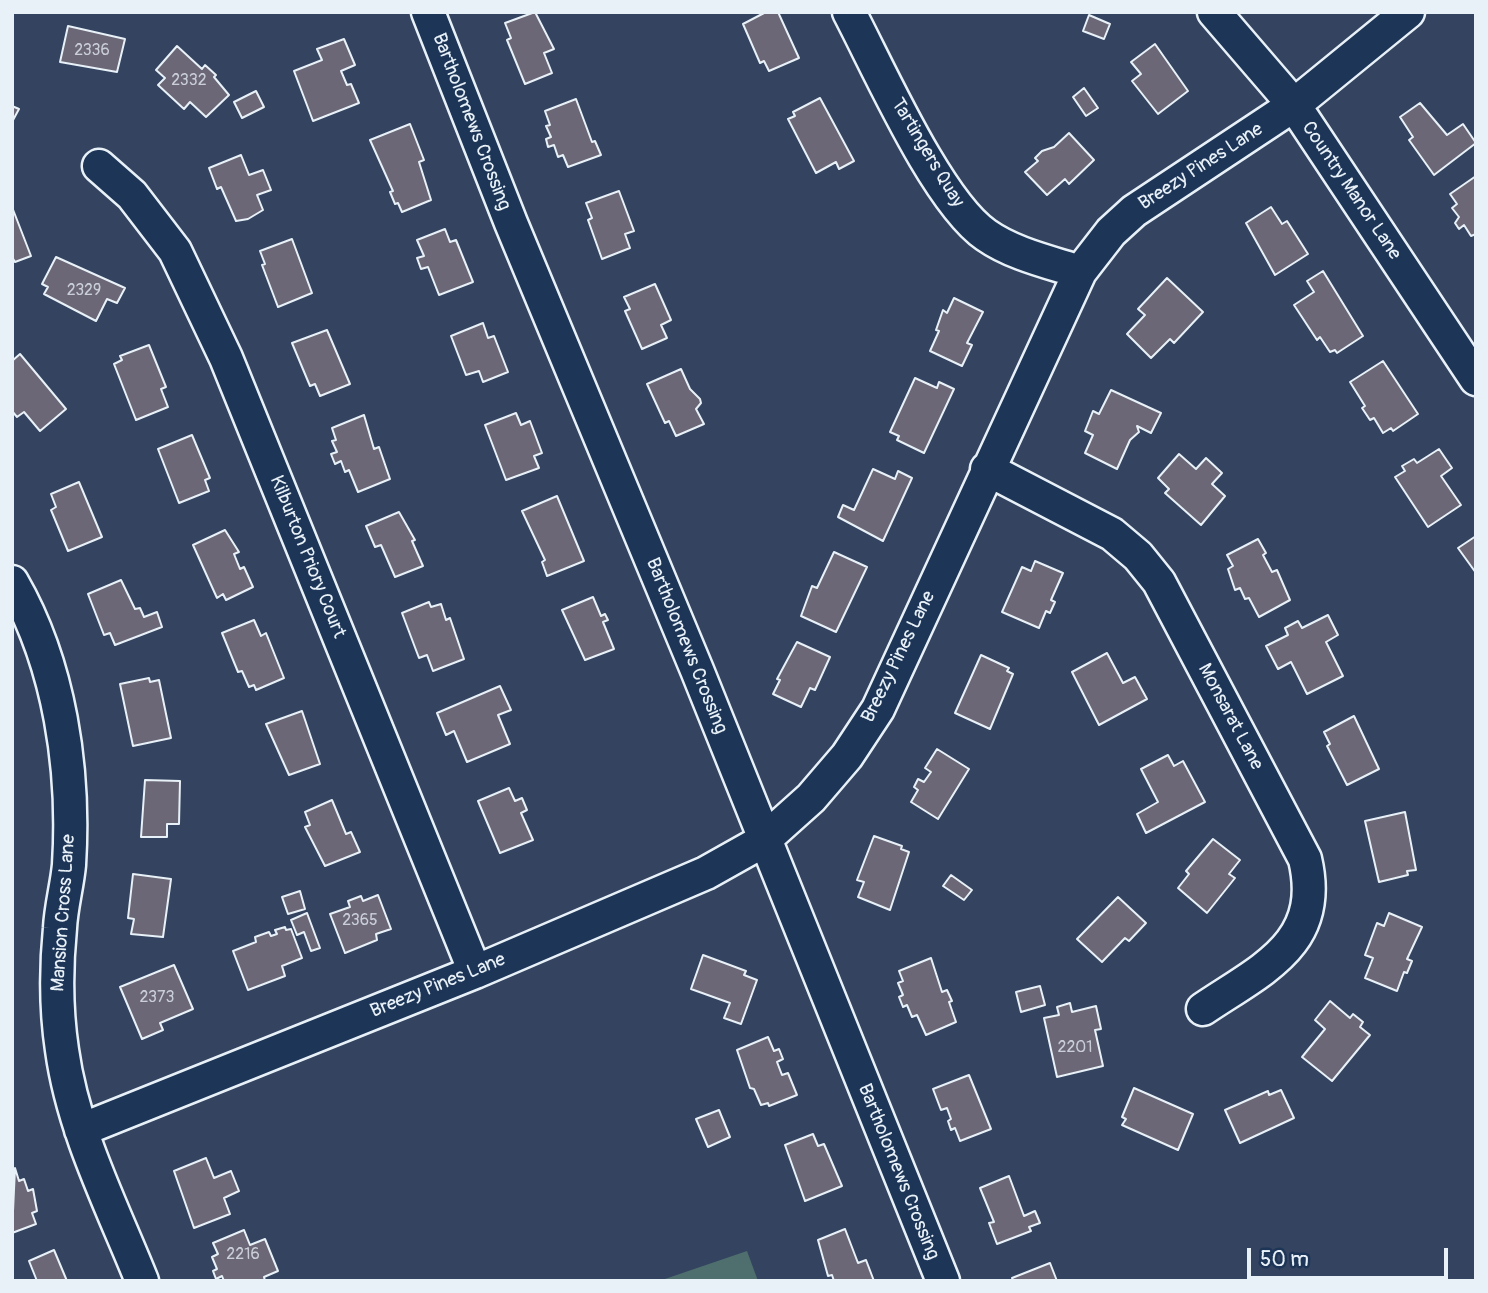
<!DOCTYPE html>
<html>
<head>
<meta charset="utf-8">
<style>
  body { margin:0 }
  #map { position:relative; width:1488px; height:1293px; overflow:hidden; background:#344460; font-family:Pangolin,sans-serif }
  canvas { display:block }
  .frame { position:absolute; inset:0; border:14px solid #e8f1f8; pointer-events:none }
  .scale { position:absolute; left:1247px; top:1248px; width:201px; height:32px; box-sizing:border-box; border:4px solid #e8f1f8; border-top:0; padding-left:9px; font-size:21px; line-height:24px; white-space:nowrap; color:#e8f1f8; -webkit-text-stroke:5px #1d3557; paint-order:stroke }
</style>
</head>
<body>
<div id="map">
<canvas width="1488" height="1293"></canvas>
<div class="frame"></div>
<div class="scale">50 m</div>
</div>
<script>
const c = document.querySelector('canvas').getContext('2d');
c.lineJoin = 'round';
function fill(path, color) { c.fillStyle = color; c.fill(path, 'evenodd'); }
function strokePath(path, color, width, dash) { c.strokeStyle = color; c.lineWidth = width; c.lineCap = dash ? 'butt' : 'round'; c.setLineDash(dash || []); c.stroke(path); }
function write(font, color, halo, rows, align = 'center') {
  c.font = font + ' Pangolin,sans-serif'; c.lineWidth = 5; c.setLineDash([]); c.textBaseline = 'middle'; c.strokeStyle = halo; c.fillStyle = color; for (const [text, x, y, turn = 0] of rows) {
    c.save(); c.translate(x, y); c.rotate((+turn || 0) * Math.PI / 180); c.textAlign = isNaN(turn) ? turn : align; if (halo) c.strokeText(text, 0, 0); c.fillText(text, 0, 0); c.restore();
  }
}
const green = new Path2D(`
  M747 1251 758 1281H659Z`);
const building = new Path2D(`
  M535 12 554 49 544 53 552 73 525 84 507 40 511 38 505 23Z
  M766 12H778L799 58 769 71 764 61 760 63 743 24Z
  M1089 15 1110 24 1104 39 1083 31Z
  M68 26 125 39 117 72 60 62Z
  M344 39 355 65 341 71 347 85 351 84 359 103 313 121 294 71 322 60 317 49Z
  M1155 44 1188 91 1158 114 1132 81 1141 74 1131 62Z
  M177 46 202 69 205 65 216 75 214 77 229 95 206 117 190 102 184 109 158 85 165 78 156 70Z
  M1084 88 1098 108 1086 116 1073 97Z
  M256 91 264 107 242 118 234 102Z
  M820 98 854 161 839 169 836 162 816 173 788 119 795 116 793 112Z
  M576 99 592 142 595 141 601 155 568 167 563 155 558 157 554 145 548 147 546 139 551 137 546 126 550 125 545 111Z
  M1420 103 1447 135 1463 124 1476 143 1434 175 1409 140 1413 137 1400 117Z
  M12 106 19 109 12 122Z
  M410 124 424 160 419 162 431 200 402 212 398 203 395 204 390 192 393 191 370 140Z
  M1069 133 1094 160 1069 184 1065 179 1047 195 1025 172 1038 161 1035 158 1042 151 1054 147Z
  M241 155 249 175 263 170 271 190 257 195 263 210 248 219 236 221 221 187 217 189 209 168Z
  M1476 176V234L1471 236 1464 225 1459 229 1455 223 1459 217 1452 208 1457 204 1450 194Z
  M619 191 634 231 625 234 630 248 602 259 588 220 592 218 586 203Z
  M12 207 31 256 15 262 12 257Z
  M1271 207 1282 224 1287 221 1308 254 1275 275 1246 223Z
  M445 229 450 242 456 240 473 282 439 295 428 267 421 269 417 258 424 256 417 240Z
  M292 239 312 293 278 307 262 265 265 264 260 251Z
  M56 257 125 288 117 303 107 299 96 321 44 294 48 287 42 284Z
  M1323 271 1363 336 1337 353 1335 350 1330 352 1320 337 1317 340 1294 305 1314 292 1307 281Z
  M1167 278 1203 312 1174 343 1170 339 1151 358 1127 334 1145 315 1138 309Z
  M655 284 671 320 661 325 667 338 642 349 625 311 630 309 624 297Z
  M954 298 983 312 967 343 972 345 962 366 930 351 939 331 936 330 943 310 947 313Z
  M483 323 488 338 494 336 508 372 483 382 479 371 466 375 451 336Z
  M327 330 350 384 320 396 315 384 310 386 292 343Z
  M149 345 166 387 161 389 168 407 136 420 114 364 122 360 120 356Z
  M20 354 66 409 40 431 24 412 17 417 12 411V361Z
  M1383 361 1418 414 1393 431 1391 428 1383 433 1374 418 1370 420 1362 408 1365 406 1350 382Z
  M681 369 690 389 700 399 701 403 696 409 704 424 676 436 669 421 665 423 647 384Z
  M915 378 937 388 939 382 954 389 924 453 897 440 899 436 890 432Z
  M1111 390 1161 413 1151 433 1137 426 1139 432 1130 440 1117 469 1085 453 1093 435 1085 431 1093 411 1099 414Z
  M516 413 521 425 530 421 542 453 534 456 539 468 506 480 485 425Z
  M364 415 374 449 379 447 390 479 358 492 349 470 345 472 341 461 335 464 331 454 337 452 332 441 336 440 332 428Z
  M192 435 210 478 205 480 209 491 179 503 158 449Z
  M1439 449 1452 468 1441 476 1461 505 1428 527 1395 477 1405 471 1402 466 1414 459 1417 463Z
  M1179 454 1196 469 1206 458 1222 473 1212 484 1225 496 1201 525 1165 493 1169 489 1158 478Z
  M873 469 895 479 898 471 912 478 883 541 838 517 843 505 854 510Z
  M79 482 102 537 68 551 51 510 56 507 51 494Z
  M557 496 584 561 547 576 542 562 545 560 522 511Z
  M399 512 415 540 412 541 423 566 395 577 381 545 375 547 366 526Z
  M225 530 239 552 234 554 240 569 244 567 253 587 226 600 223 594 217 598 193 545Z
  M1476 536V573L1458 548Z
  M1258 539 1266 553 1263 555 1272 572 1277 570 1290 600 1259 617 1249 598 1245 599 1240 588 1235 590 1228 569 1233 566 1227 555Z
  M834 552 867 567 836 632 801 616 812 586 817 588Z
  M1035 561 1063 573 1051 600 1055 602 1050 613 1046 611 1039 628 1002 612 1022 567 1031 571Z
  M121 580 135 609 140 608 144 617 157 612 162 627 115 645 110 633 104 635 88 594Z
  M593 597 601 616 605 614 608 620 603 622 614 649 585 660 562 610Z
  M429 602 431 607 441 604 446 620 450 618 464 659 433 671 427 655 419 658 402 613Z
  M1328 615 1338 635 1326 642 1343 676 1307 694 1291 662 1278 669 1266 646 1288 635 1285 628 1298 621 1302 628Z
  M254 620 261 636 266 633 284 678 256 690 254 685 249 687 242 671 238 672 222 633Z
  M797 642 830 657 815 690 810 688 801 707 773 694 780 680 777 679Z
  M1107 653 1123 683 1135 677 1147 699 1099 725 1072 672Z
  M981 655 1009 668 1007 671 1013 674 990 729 955 713Z
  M149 678 150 682 159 680 171 738 133 746 120 684Z
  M500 686 511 710 498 715 510 744 467 762 454 731 446 735 437 713Z
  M302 711 320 764 289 775 266 724Z
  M1354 716 1379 769 1347 785 1327 746 1330 744 1324 732Z
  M937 749 969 769 938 819 911 802 918 790 914 787 918 779 924 782 931 772 925 768Z
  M1168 755 1174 766 1183 761 1205 802 1146 833 1137 814 1158 802 1141 769Z
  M145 780 180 781 179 824H167V837H141Z
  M509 788 515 801 522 798 527 810 521 813 533 840 500 853 478 801Z
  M332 800 346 834 351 832 360 852 325 866 305 827 310 825 305 812Z
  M1405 812 1416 870 1407 871 1408 875 1379 882 1365 821Z
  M874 836 902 846 901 849 909 852 890 910 858 897 864 882 857 880Z
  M1213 839 1240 860 1229 874 1235 878 1207 913 1178 888 1189 874 1186 871Z
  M133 874 171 879 163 937 131 934 134 919 128 918Z
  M951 875 972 890 964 900 943 886Z
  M300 891 305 909 288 914 282 897Z
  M378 895 391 929 376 934 377 940 345 953 330 914 350 907 348 901 361 896 363 901Z
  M1118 897 1146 923 1129 941 1125 938 1102 962 1077 939Z
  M307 913 320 948 311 951 304 932 297 935 291 920Z
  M1389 913 1422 927 1407 959 1412 961 1407 973 1404 972 1397 991 1365 978 1373 958 1365 955 1377 923 1384 926Z
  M285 927 286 930 291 929 302 958 282 966 285 976 248 990 233 951 256 942 255 937 269 932 271 936 277 934 275 930Z
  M703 955 746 971 744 975 757 980 741 1024 724 1018 730 1003 691 989Z
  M931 958 942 992 947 990 952 1001 949 1002 956 1022 926 1035 917 1015 912 1017 907 1005 903 1007 899 997 903 995 898 983 903 981 899 971Z
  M174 965 193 1009 160 1023 163 1030 142 1039 120 987Z
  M1040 986 1045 1005 1021 1012 1016 992Z
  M1330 1001 1350 1018 1353 1014 1363 1022 1360 1027 1370 1035 1332 1081 1302 1057 1325 1029 1315 1020Z
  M1070 1003 1072 1012 1096 1006 1101 1029 1095 1030 1103 1066 1057 1077 1044 1018 1059 1015 1057 1007Z
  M768 1037 774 1051 779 1049 783 1059 777 1062 782 1075 788 1073 797 1095 769 1106 768 1103 761 1105 754 1089 750 1088 737 1050Z
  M969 1075 991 1129 960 1141 955 1128 951 1130 948 1121 951 1119 947 1108 941 1110 933 1089Z
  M1134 1088 1193 1114 1178 1150 1122 1125 1126 1119 1122 1117Z
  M1281 1090 1294 1118 1240 1143 1225 1110 1268 1091 1269 1095Z
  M719 1110 730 1137 708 1147 696 1119Z
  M813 1134 818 1146 824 1144 842 1186 805 1201 785 1145Z
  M206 1158 214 1178 231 1171 239 1191 224 1198 230 1214 194 1228 174 1171Z
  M15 1168 19 1181 24 1179 28 1191 33 1189 37 1211 32 1213 36 1224 12 1233Z
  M1009 1176 1024 1216 1035 1211 1040 1223 1029 1227 1031 1231 997 1244 989 1223 994 1222 980 1188Z
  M845 1229 858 1263 866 1260 874 1281H834L832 1275 828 1276 818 1240Z
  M244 1230 250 1245 265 1239 278 1271 264 1277 265 1281H224L222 1276 216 1279 213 1271 217 1269 212 1257 218 1254 213 1243Z
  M54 1250 67 1281H37L29 1261Z
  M1050 1263 1057 1281H1013L1012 1278Z`);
const minor = new Path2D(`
  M428 12 511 223 697 670 943 1281
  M849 12C879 69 937 201 986 235 1013 254 1049 262 1080 272
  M1214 12 1294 105 1476 379
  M99 166 132 195 175 251 226 358 475 972
  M987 469 1112 534 1138 556 1159 582 1305 859C1325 944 1262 969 1203 1009
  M12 582C60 665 75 770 69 865 67 886 61 907 60 928 56 968 56 1010 62 1050 73 1131 112 1206 142 1281
  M81 1130 475 972 706 873 763 841 811 798 847 756 878 709 1080 272 1111 232 1134 211 1294 105 1408 12`);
const numberNames = [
  ["2336",92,51],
  ["2332",189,81],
  ["2329",84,291],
  ["2365",360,921],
  ["2373",157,998],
  ["2201",1075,1048],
  ["2216",243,1255]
];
const streetNames = [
  ["Bartholomews Crossing",471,122,69],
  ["Tartingers Quay",927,153,59],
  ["Breezy Pines Lane",1201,167,-33],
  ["Country Manor Lane",1351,191,56],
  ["Kilburton Priory Court",307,557,68],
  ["Bartholomews Crossing",686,646,68],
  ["Breezy Pines Lane",899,657,-64],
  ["Monsarat Lane",1230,717,62],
  ["Mansion Cross Lane",64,913,-86],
  ["Breezy Pines Lane",438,986,-22],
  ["Bartholomews Crossing",898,1172,68]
];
fill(green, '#4f6f6e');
fill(building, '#6b6776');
strokePath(building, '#e8f1f8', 2);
strokePath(minor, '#e8f1f8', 37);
strokePath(minor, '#1d3557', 32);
write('16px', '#c9ced8', null, numberNames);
write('19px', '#e8f1f8', '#1d3557', streetNames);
</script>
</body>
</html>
